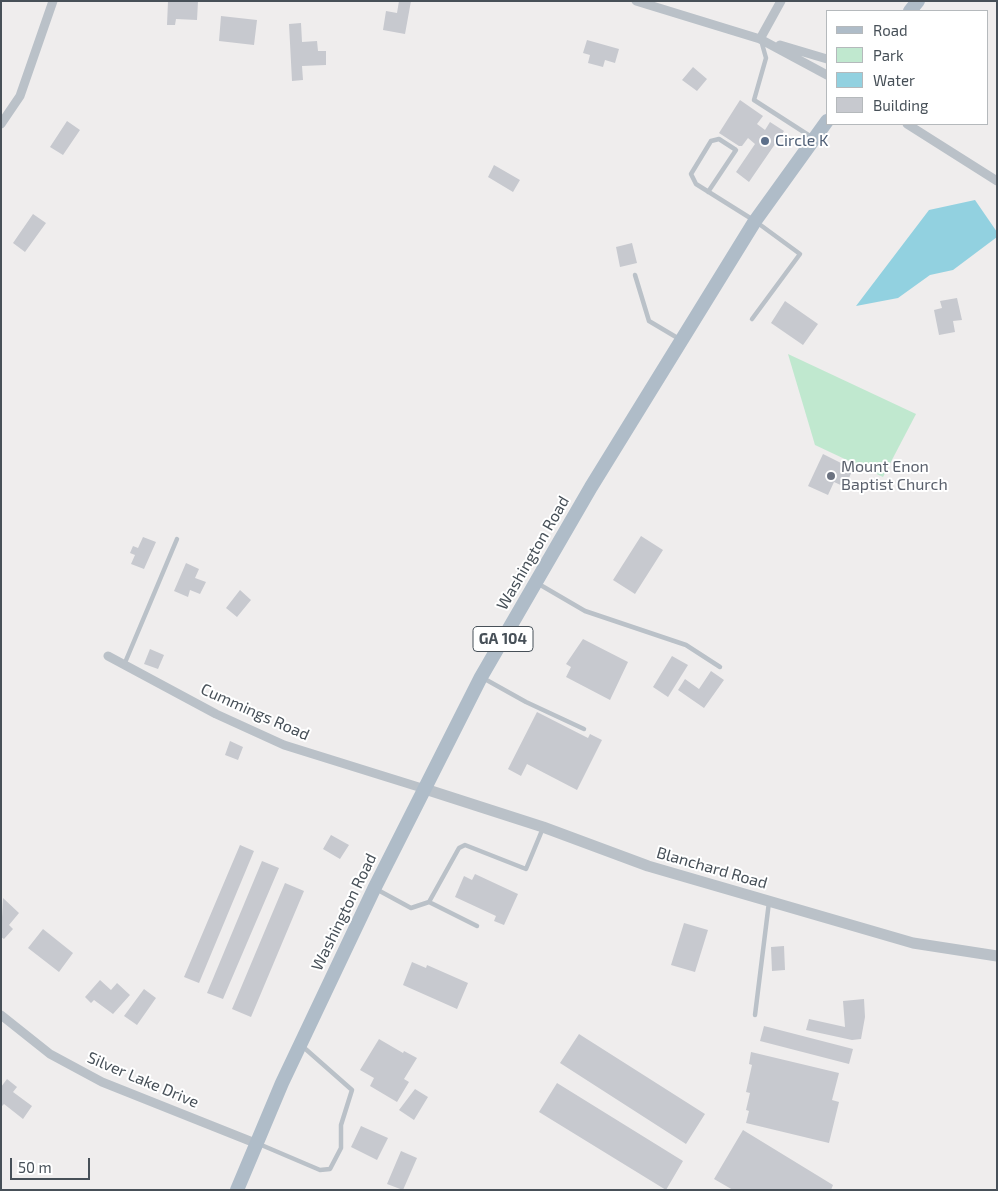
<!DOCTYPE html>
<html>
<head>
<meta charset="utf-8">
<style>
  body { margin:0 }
  #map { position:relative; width:998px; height:1191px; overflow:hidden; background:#efeded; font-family:"Exo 2",sans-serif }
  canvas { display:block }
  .frame { position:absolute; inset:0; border:2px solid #475058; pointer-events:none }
  .legend { position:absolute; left:826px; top:10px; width:162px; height:115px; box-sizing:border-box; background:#fff; border:1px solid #b5b9bc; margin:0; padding:6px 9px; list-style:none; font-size:15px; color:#475058 }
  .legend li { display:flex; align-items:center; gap:10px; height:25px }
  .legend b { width:25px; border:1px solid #b5b9bc }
  .scale { position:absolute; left:10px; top:1158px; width:80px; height:22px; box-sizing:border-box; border:2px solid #475058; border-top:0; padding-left:6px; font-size:15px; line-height:18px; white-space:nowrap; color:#475058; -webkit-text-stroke:4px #fff; paint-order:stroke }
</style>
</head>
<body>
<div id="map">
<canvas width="998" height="1191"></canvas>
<div class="frame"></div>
<ul class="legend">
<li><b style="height:6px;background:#afbcc8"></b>Road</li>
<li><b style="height:14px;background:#c0e8cf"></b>Park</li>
<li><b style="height:14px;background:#92d1e0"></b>Water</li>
<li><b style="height:14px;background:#c7c9cf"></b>Building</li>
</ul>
<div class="scale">50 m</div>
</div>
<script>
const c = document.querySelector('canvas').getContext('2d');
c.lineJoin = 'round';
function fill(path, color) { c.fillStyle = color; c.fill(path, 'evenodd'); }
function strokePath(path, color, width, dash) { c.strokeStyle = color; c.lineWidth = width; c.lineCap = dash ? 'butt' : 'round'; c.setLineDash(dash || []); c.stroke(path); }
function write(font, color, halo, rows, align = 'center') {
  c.font = font + ' "Exo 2",sans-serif'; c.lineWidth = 4; c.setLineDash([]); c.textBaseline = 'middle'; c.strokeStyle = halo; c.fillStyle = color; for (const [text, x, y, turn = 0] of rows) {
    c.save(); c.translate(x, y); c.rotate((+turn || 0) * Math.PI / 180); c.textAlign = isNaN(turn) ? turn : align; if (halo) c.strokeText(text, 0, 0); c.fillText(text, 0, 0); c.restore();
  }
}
const green = new Path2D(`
  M788 354 916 414 883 477 815 445Z`);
const water = new Path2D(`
  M975 200 997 232V237L953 270 930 275 898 298 856 306 929 210Z`);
const building = new Path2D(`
  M168 1H198L197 20 176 19 175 25H167Z
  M399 1H411L405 34 383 30 386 11 397 13Z
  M221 16 257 20 254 45 219 41Z
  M301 23 302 42 317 41 318 51H326V65L302 66 303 80 292 81 289 24Z
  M587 40 619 49 615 63 605 60 603 67 588 63 590 55 583 53Z
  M693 67 707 79 697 91 682 80Z
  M740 100 763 116 757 124 765 130 770 122 784 131 749 182 736 172 755 144 748 138 742 146H739L719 133Z
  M67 121 80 130 63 155 50 147Z
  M494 165 520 180 513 192 488 177Z
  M33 214 46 223 25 252 13 243Z
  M632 243 637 263 620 267 616 247Z
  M957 298 962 320 953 321 955 332 939 335 934 310 942 308 940 301Z
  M785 301 818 324 803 345 771 323Z
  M823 454 853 469 845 487 834 482 828 495 808 486Z
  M641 536 663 550 635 594 613 580Z
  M143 537 156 542 144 569 131 564 135 555 130 553 133 546 138 548Z
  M186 563 199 569 195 578 206 582 200 594 190 590 188 597 174 591Z
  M240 590 251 600 237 617 226 608Z
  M583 639 628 662 610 700 566 677 571 667 566 664Z
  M150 649 164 655 158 669 144 664Z
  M672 656 688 665 668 697 653 687Z
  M711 671 724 680 704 708 678 690 685 679 699 689Z
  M537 712 588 738 590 734 602 740 577 790 527 764 521 776 508 769Z
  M230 741 243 747 238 760 225 755Z
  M331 835 349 845 340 859 323 849Z
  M240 845 254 851 199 983 184 977Z
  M262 861 279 868 223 999 207 993Z
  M475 874 518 894 504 925 494 921 496 916 455 897 464 876 472 880Z
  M285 883 304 891 251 1017 232 1009Z
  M3 898 19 913 9 925 13 929 4 939 1 937Z
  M684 923 708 930 695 972 671 965Z
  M43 929 73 953 59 972 28 948Z
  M784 946 785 970 772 971 771 947Z
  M412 962 426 968 427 965 468 983 457 1009 403 985Z
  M100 980 111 990 117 983 130 995 113 1014 94 1000 91 1003 85 997Z
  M144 989 156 998 137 1025 124 1016Z
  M864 999 865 1017 861 1039 852 1040 806 1030 809 1019 845 1027 843 1001Z
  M764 1026 853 1049 849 1064 760 1041Z
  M579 1034 705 1114 686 1144 560 1063Z
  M379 1039 403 1053 404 1051 417 1058 404 1079 409 1082 397 1102 370 1086 374 1078 360 1070Z
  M751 1052 839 1073 832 1100 839 1102 829 1143 746 1123 749 1111 746 1110 750 1093 746 1092 752 1065 749 1064Z
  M7 1079 17 1087 13 1092 32 1106 23 1119 4 1104 1 1107V1087Z
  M557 1083 683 1161 666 1190 539 1112Z
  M415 1089 428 1097 414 1120 399 1110Z
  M361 1126 388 1138 377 1160 351 1147Z
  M743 1130 833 1185 831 1190H733L714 1179Z
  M401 1151 417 1158 403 1190 387 1184Z`);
const service = new Path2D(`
  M761 40 766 58 754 100 813 138
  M708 192 736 150 719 139 711 141 691 174 696 184 755 221 800 254 752 319
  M635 275 649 321 681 340
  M537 583 585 611 686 645 720 667
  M124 665 177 539
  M483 678 526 702 584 729
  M376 889 411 908 429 902 459 848 465 845 526 869 543 828
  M429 902 477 926
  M755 1015 769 902
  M259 1144 320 1170 330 1169 341 1148V1125L352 1090 301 1045`);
const minor = new Path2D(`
  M636 1 760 39 827 75
  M760 39 781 1
  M780 45 827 59
  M1 124 20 96 53 1
  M907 124 997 181
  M108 656 216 714 284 745 425 789
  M1 1015 50 1054 102 1082 255 1143`);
const tertiary = new Path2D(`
  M425 789 543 827 648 866 913 943 997 956`);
const primary = new Path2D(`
  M910 11 918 1
  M237 1190 282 1083 374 889 481 677 591 487 755 221 827 121`);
const markers = [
  [765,141,5,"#5c6f8a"],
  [831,476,5,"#6b7280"]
];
const shields = [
  [503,639,60]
];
const shieldNames = [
  ["GA 104",503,639]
];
const serviceNames = [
  ["Circle K",775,141]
];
const worshipNames = [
  ["Mount Enon",841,467],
  ["Baptist Church",841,485]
];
const streetNames = [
  ["Washington Road",533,553,-60],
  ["Cummings Road",255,712,24],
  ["Blanchard Road",712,868,16],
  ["Washington Road",344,912,-64],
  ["Silver Lake Drive",143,1080,23]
];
fill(green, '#c0e8cf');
fill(water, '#92d1e0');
fill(building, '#c7c9cf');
strokePath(service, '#bac1c8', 4.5);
strokePath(minor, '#bac1c8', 9);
strokePath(tertiary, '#bac1c8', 11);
strokePath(primary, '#afbcc8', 14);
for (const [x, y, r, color] of markers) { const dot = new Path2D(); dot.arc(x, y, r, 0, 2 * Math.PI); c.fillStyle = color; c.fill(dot); strokePath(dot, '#fff', 2); }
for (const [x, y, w] of shields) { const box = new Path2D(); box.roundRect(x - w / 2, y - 12.5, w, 25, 4); c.fillStyle = '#fff'; c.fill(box); strokePath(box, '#475058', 1); }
write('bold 15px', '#475058', null, shieldNames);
write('16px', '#4e5e75', '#fff', serviceNames, 'left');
write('16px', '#5b616d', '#fff', worshipNames, 'left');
write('16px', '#475058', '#fff', streetNames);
</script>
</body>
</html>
